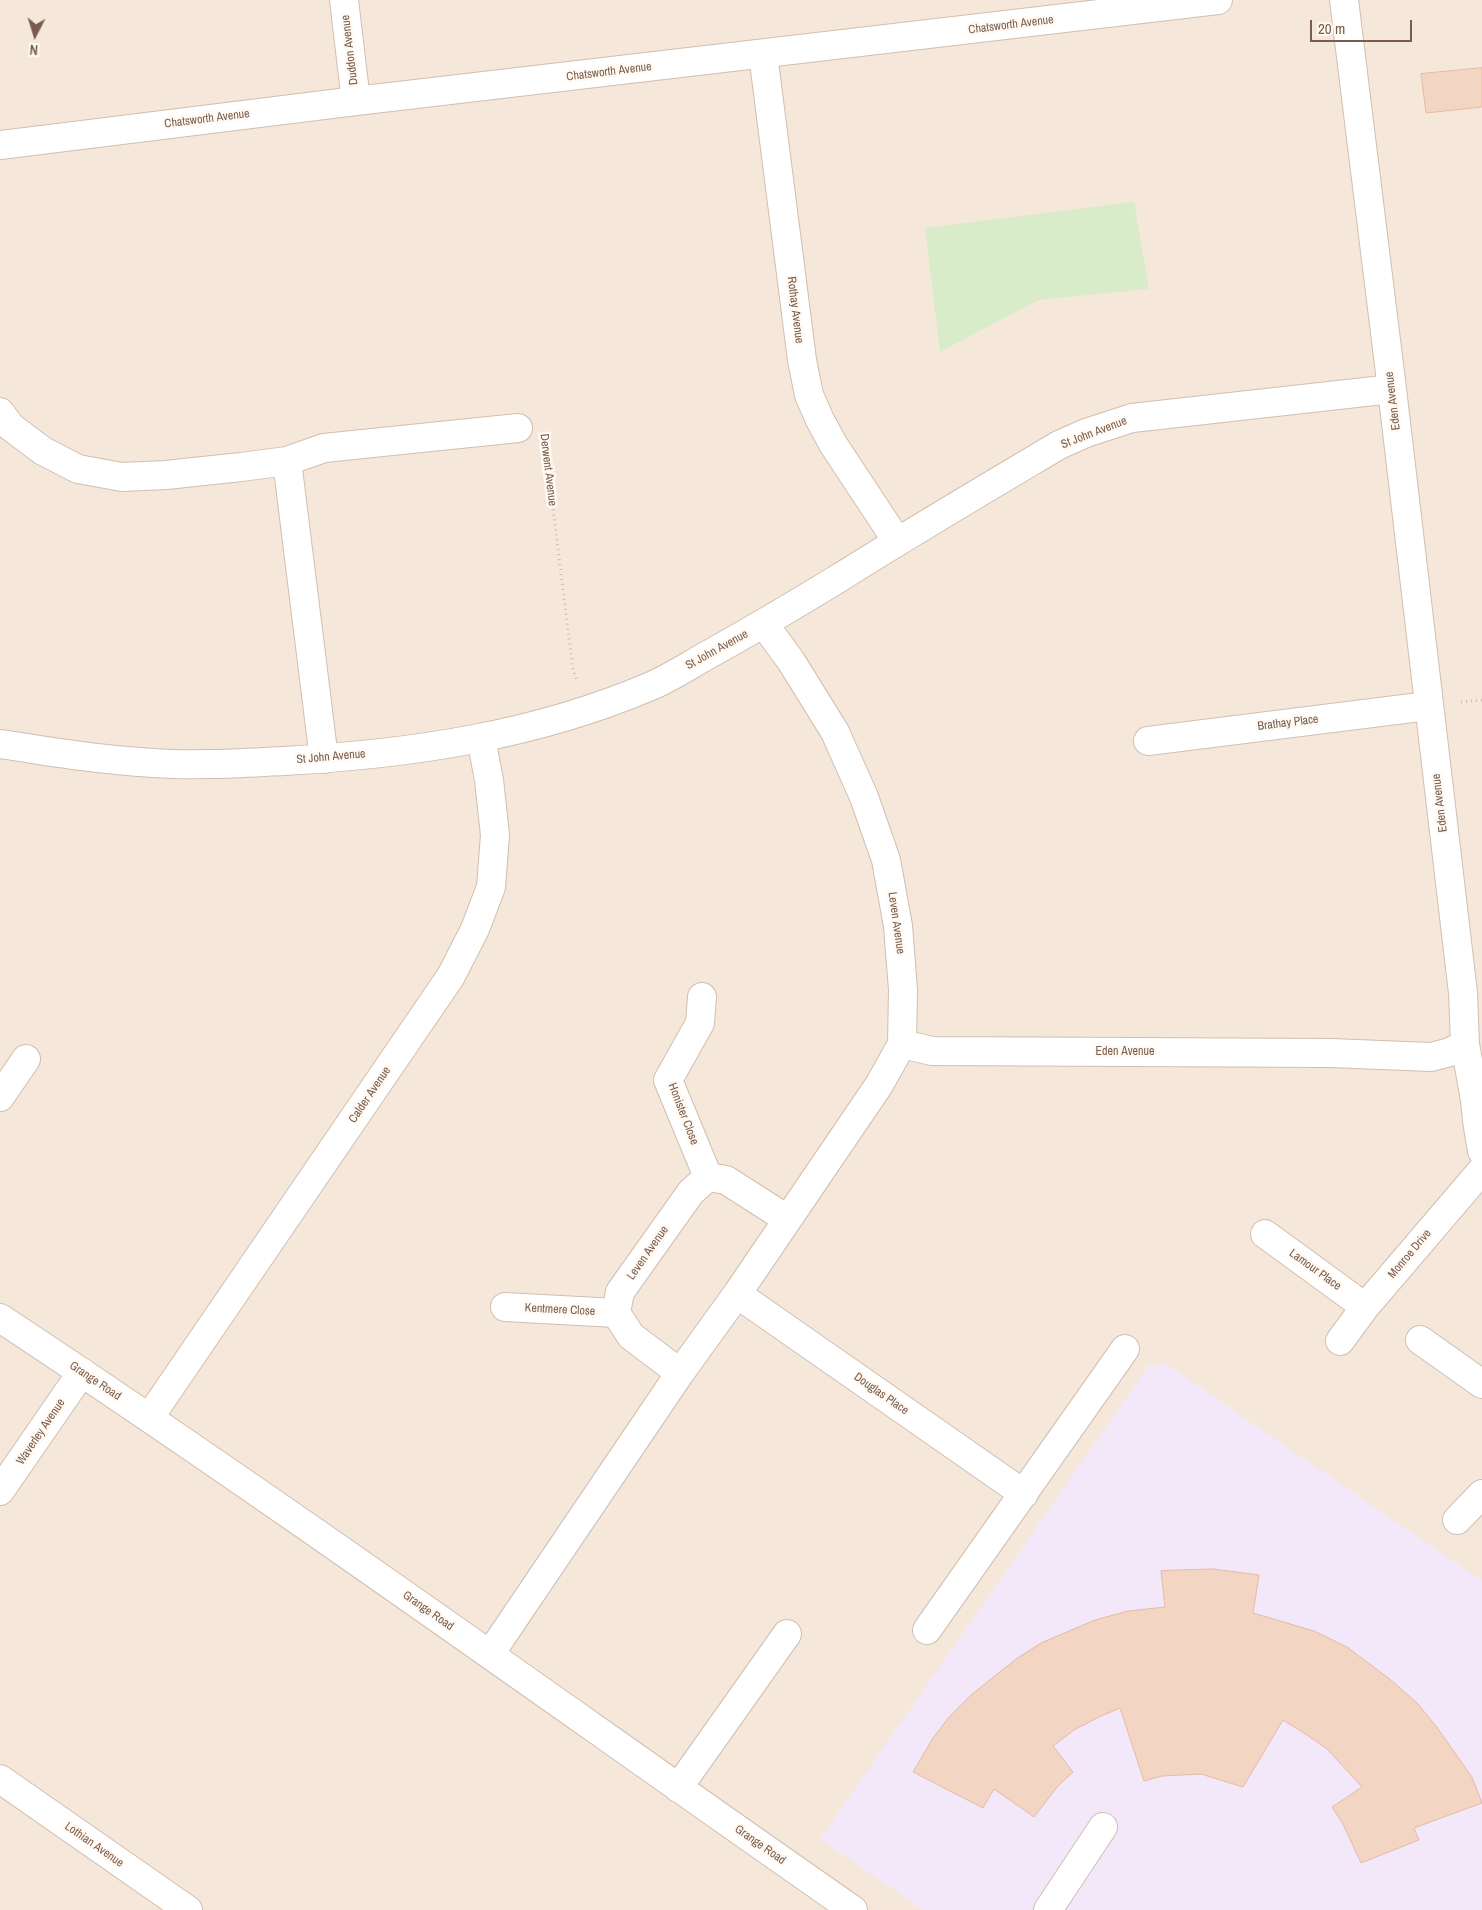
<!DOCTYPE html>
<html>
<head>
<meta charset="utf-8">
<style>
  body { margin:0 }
  #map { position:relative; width:1482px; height:1910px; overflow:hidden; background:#fdf6ec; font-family:"Archivo Narrow",sans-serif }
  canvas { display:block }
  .north { position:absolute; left:10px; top:10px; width:50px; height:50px; -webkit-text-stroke:4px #fffaf3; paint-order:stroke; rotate:185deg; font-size:14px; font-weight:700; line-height:20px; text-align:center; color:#7a5c4d }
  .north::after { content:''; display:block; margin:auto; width:18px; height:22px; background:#7a5c4d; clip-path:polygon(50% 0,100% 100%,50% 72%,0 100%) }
  .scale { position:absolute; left:1310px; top:20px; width:102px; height:22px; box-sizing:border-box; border:2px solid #7a5c4d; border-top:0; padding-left:6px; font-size:15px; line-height:18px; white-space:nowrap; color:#7a5c4d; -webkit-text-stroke:4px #fffaf3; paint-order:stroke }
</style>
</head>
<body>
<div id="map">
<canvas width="1482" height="1910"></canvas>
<div class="north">N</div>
<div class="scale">20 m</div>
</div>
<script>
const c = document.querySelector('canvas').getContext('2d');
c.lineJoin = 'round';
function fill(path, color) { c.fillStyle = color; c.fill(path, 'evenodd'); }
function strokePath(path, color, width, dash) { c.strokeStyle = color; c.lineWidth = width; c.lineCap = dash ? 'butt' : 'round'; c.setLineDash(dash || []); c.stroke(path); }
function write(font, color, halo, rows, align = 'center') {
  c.font = font + ' "Archivo Narrow",sans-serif'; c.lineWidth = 5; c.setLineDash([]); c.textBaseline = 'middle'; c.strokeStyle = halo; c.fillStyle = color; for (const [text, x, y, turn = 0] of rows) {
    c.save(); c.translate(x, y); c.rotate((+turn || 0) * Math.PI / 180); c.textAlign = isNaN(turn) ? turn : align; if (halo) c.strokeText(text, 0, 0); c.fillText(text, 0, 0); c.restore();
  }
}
const residential = new Path2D(`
  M0 0H1482V1910H0Z`);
const education = new Path2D(`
  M1163 1362 1482 1581V1910H923L820 1839 1150 1364 1157 1368Z`);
const green = new Path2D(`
  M1134 202 1149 289 1038 300 940 352 925 228Z`);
const building = new Path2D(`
  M1482 68V107L1426 113 1421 74Z
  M1213 1569 1259 1575 1253 1613 1314 1631 1347 1647 1391 1680 1417 1703 1436 1726 1472 1777 1482 1803 1414 1828 1419 1840 1361 1863 1343 1824 1332 1807 1362 1787 1327 1749 1304 1733 1283 1720 1243 1787 1201 1774 1162 1776 1144 1781 1120 1708 1099 1717 1074 1730 1053 1746 1073 1772 1058 1786 1034 1817 994 1789 983 1808 913 1772 933 1738 949 1717 971 1695 1016 1659 1041 1643 1095 1620 1128 1611 1165 1607 1161 1571Z`);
const path = new Path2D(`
  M545 445 573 670 577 681
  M1461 702 1482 700`);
const minor = new Path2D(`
  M344 0 356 101
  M763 54 802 360 809 395 820 420 833 444 897 541
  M0 145 356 101 1218 0
  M0 412 11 427 43 451 78 469 122 477 166 475 241 467 287 461 324 448 518 428
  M287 461 324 759
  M1148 741 1428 706
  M0 744C51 752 101 760 153 763 196 766 240 763 284 761 410 754 534 736 651 686 670 678 688 666 706 656 751 631 795 605 839 578 912 532 985 489 1059 445L1086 433 1132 418 1392 389
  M702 997 700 1023 668 1080 708 1177
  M902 1044 932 1051 1331 1053 1431 1057 1450 1052 1465 1044 1463 993 1392 389 1344 0
  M1465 1044 1475 1100 1477 1121 1482 1151
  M0 1097 26 1059
  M1265 1234 1365 1307
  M737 1294 1024 1494
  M505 1307 616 1313
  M0 1318C289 1509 569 1712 853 1910
  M1420 1340 1482 1384
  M1340 1341 1365 1307 1482 1170
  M680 1373 631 1336 616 1313 620 1292 691 1192 708 1177 726 1180 787 1219
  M149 1418 451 976 475 929 491 887 495 835 489 780 481 738
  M0 1491 82 1372
  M1457 1520 1482 1494
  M927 1630 1125 1349
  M490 1654 680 1373 737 1294 879 1085 902 1044 903 990 898 926 886 860 864 797 835 732 791 661 764 624
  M0 1779 188 1910
  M678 1788 787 1634
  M1048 1910 1103 1827`);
const streetNames = [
  ["Chatsworth Avenue",1011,25,-7],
  ["Duddon Avenue",350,50,-97],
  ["Chatsworth Avenue",609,72,-7],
  ["Chatsworth Avenue",207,119,-7],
  ["Rothay Avenue",795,310,83],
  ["Eden Avenue",1393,401,-97],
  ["St John Avenue",1094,433,-21],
  ["Derwent Avenue",548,470,83],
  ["St John Avenue",717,650,-29],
  ["Brathay Place",1288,723,-7],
  ["St John Avenue",331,757,-5],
  ["Eden Avenue",1440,803,-97],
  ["Leven Avenue",896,923,82],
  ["Eden Avenue",1125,1052],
  ["Calder Avenue",370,1095,-56],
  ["Honister Close",683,1114,69],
  ["Leven Avenue",648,1253,-55],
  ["Monroe Drive",1410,1254,-50],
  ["Lamour Place",1315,1270,36],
  ["Kentmere Close",560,1310,3],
  ["Grange Road",95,1381,34],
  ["Douglas Place",881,1394,35],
  ["Waverley Avenue",41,1432,-56],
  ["Grange Road",428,1611,35],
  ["Lothian Avenue",94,1845,35],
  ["Grange Road",760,1845,35]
];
fill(residential, '#f5e8da');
fill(education, '#f3e8fa');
fill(green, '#d8ecc9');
fill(building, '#f3d5c3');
strokePath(building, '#e6bba3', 1);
strokePath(minor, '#d1beb0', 30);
strokePath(path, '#d9b8a5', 3, [1, 4]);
strokePath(minor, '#fff', 28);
write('12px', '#7a5c4d', '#fffaf3', streetNames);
</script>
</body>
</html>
